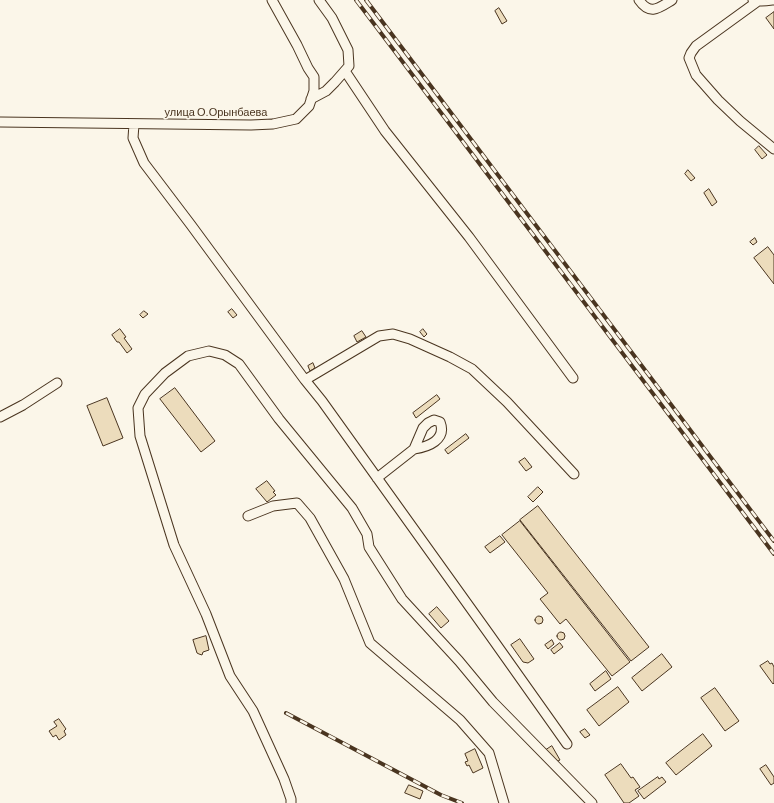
<!DOCTYPE html>
<html>
<head>
<meta charset="utf-8">
<style>
  body { margin:0 }
  canvas { display:block; background:#fbf6e9 }
</style>
</head>
<body>
<canvas width="774" height="803"></canvas>
<script>
const c = document.querySelector('canvas').getContext('2d');
c.lineJoin = 'round';
function fill(path, color) { c.fillStyle = color; c.fill(path, 'evenodd'); }
function strokePath(path, color, width, dash) { c.strokeStyle = color; c.lineWidth = width; c.lineCap = dash ? 'butt' : 'round'; c.setLineDash(dash || []); c.stroke(path); }
function write(font, color, halo, rows, align = 'center') {
  c.font = font + ' Barlow,sans-serif'; c.lineWidth = 3; c.setLineDash([]); c.textBaseline = 'middle'; c.strokeStyle = halo; c.fillStyle = color; for (const [text, x, y, turn = 0] of rows) {
    c.save(); c.translate(x, y); c.rotate((+turn || 0) * Math.PI / 180); c.textAlign = isNaN(turn) ? turn : align; if (halo) c.strokeText(text, 0, 0); c.fillText(text, 0, 0); c.restore();
  }
}
const building = new Path2D(`
  M499 8 507 21 502 24 495 11Z
  M774 12V29L766 18Z
  M759 146 767 155 762 159 755 150Z
  M688 170 695 178 691 181 685 174Z
  M709 189 717 202 712 206 704 193Z
  M755 238 757 242 753 245 750 242Z
  M768 247 774 255V284L754 258Z
  M232 309 237 315 233 318 228 312Z
  M144 311 148 314 143 318 140 315Z
  M120 329 126 337 124 338 132 349 127 353 119 342H117L112 335Z
  M423 329 427 334 424 337 420 332Z
  M362 331 366 337 357 342 354 336Z
  M313 363 315 368 310 371 308 366Z
  M175 388 215 441 201 452 160 399Z
  M437 395 440 399 416 418 413 413Z
  M107 398 123 438 103 446 87 406Z
  M466 434 469 438 448 454 445 450Z
  M525 458 532 467 526 471 519 462Z
  M267 481 275 491 273 492 276 495 267 502 256 489Z
  M538 487 543 492 533 502 528 497Z
  M538 506 649 647 631 661 520 520Z
  M520 521 630 662 612 676 566 619 560 624 540 599 548 593 502 535Z
  M500 536 505 542 490 553 485 547Z
  M437 607 449 621 441 628 429 614Z
  M535 620a4 4 0 1 1 8 0a4 4 0 1 1-8 0Z
  M557 636a4 4 0 1 1 8 0a4 4 0 1 1-8 0Z
  M206 636 209 650 203 652 202 655 199 654 197 653 193 640Z
  M520 639 534 659 528 663 523 662 511 645Z
  M552 640 554 644 548 649 545 645Z
  M560 643 563 647 554 654 551 650Z
  M662 654 672 667 642 691 632 678Z
  M768 661 770 664 772 663 774 667V683L773 684 760 666Z
  M606 671 611 679 595 691 590 684Z
  M618 687 629 702 599 726 587 710Z
  M715 688 739 721 725 731 701 698Z
  M59 719 66 729 64 731 66 735 59 740 56 735 53 737 49 731 57 726 54 722Z
  M585 729 590 735 585 738 580 732Z
  M703 734 712 746 676 775 666 763Z
  M552 746 560 760 554 763 546 750Z
  M475 749 483 768 473 773 469 765 467 766 465 762 468 761 465 754Z
  M621 764 631 778 633 777 640 787 635 790 639 796 629 803H624L605 775Z
  M766 765 774 777V783L771 785 760 769Z
  M658 777 659 779 662 777 666 782 644 799 638 791Z
  M409 785 423 791 420 799 405 793Z`);
const minor = new Path2D(`
  M639 0C650 16 659 8 672 0
  M753 0C760 2 766 1 773 0
  M758 1 696 46 691 53 689 58 696 75 718 100 740 121 774 149
  M345 71 385 131 469 237 573 378
  M311 99 326 91 335 82 349 66 348 50 332 18 319 0
  M0 122 251 125 273 124 296 119 309 106 314 91V77L308 68 297 45 272 0
  M134 124 133 138 144 163 191 225 305 380 322 401 489 634 567 744
  M305 380 379 336 393 334 410 339 450 357 472 369 507 402 574 474
  M0 417 23 405 57 383
  M377 478 414 449 423 428 428 423 434 420 440 422C447 440 428 447 414 449
  M248 516 273 506 297 503 310 518 344 579 370 643 460 720 489 753 504 803
  M291 803V799L284 779 253 711 230 676 206 614 174 545 140 436 138 408 145 394 165 373 188 356 209 351 225 355 239 364 279 419 352 508 367 534 369 547 402 599 459 661 493 702 592 803`);
const rail = new Path2D(`
  M356 0 774 554
  M366 0 774 541
  M286 713 441 795 462 803`);
const streetNames = [
  ["улица О.Орынбаева",216,112]
];
fill(building, '#ecdcbc');
strokePath(building, '#4a3520', 1);
strokePath(minor, '#4a3520', 11);
strokePath(minor, '#fbf6e9', 9);
strokePath(rail, '#4a3520', 4);
strokePath(rail, '#fbf6e9', 2.5, [8]);
write('11px', '#4a3520', '#fbf6e9', streetNames);
</script>
</body>
</html>
